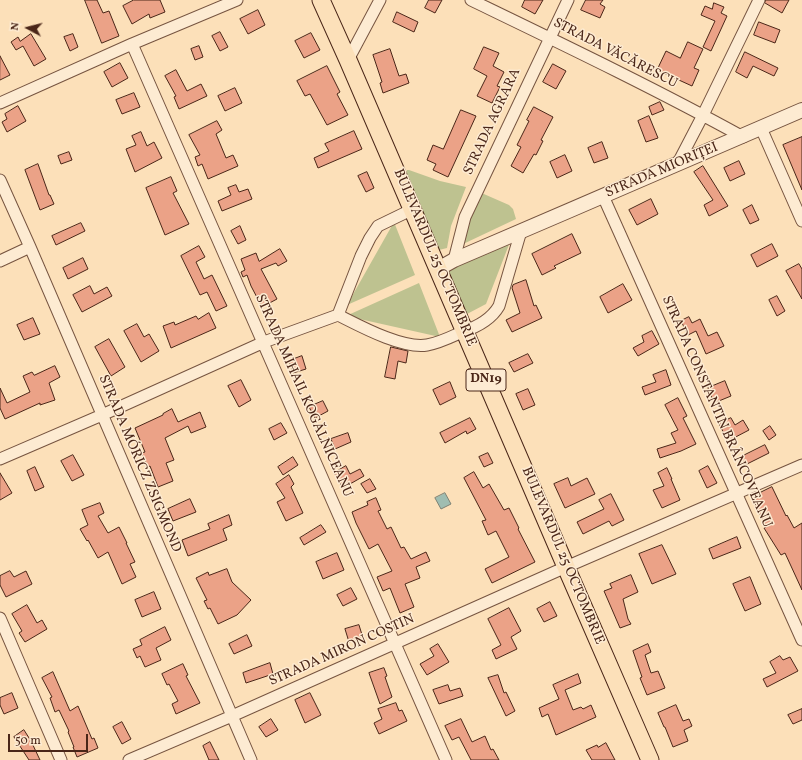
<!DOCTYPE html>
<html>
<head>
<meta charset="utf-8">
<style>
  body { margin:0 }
  #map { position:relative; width:802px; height:760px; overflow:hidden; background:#fce0b9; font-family:Vollkorn,serif }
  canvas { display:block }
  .north { position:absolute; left:8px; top:8px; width:40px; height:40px; -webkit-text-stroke:3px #fdebd2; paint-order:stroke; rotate:277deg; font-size:11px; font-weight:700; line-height:16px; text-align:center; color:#4a2618 }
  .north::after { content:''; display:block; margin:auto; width:14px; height:18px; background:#4a2618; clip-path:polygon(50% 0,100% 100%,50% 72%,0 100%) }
  .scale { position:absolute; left:8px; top:734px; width:80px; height:18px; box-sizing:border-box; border:2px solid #4a2618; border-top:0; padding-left:5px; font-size:12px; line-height:14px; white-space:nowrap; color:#4a2618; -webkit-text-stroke:3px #fdebd2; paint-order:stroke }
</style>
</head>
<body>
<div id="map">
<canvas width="802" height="760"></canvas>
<div class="north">N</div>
<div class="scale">50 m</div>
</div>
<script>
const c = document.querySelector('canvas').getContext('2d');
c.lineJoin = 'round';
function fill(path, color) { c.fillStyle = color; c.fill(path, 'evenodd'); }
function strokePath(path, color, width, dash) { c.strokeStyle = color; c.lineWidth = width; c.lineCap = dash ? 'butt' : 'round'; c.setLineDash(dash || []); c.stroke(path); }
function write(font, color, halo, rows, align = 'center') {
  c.font = font + ' Vollkorn,serif'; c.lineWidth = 3; c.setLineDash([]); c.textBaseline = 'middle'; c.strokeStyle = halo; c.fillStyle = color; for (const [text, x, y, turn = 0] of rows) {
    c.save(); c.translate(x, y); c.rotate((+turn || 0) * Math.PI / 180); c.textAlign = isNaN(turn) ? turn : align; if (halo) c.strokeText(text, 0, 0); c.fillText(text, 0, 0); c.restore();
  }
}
const green = new Path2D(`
  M407 170H409L440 181 466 187 451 226 447 248 439 250 406 172Z
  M477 191 509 205 513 209 516 219 461 245Z
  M394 222 415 275 347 305Z
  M510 242 486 304 467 314 446 268Z
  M419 283 440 337 346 316Z`);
const water = new Path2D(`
  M445 493 451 504 441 509 435 498Z`);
const building = new Path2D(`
  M85 0H97L103 13 109 11 119 36 102 43Z
  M134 0H160L165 12 150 18 149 14 132 24 123 6Z
  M429 0H442L435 13 425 8Z
  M525 0H543L535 14 522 7Z
  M586 0H603L600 4 605 7 600 18 581 10Z
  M766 0H789L782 13 765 3Z
  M714 3 724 7 721 13 727 16 711 51 703 47 715 21 701 15 705 6 712 9Z
  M258 10 265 25 248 34 240 19Z
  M397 12 418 22 414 32 393 22Z
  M759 22 780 30 775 43 754 35Z
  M220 32 228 47 220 51 212 36Z
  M311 33 320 50 304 58 295 41Z
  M31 34 46 59 34 66 23 46 16 50 11 42 18 37 20 41Z
  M73 34 78 47 70 51 64 37Z
  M688 42 703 49 694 68 699 70 692 86 657 70 666 51 680 58Z
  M199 46 203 57 195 60 191 49Z
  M484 47 499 53 493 66 504 72 497 86 500 87 492 103 477 96 487 76 474 69Z
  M390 49 399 76 406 74 409 83 383 93 380 83 382 82 373 55Z
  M745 52 778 68 774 76 753 66 747 78 736 72Z
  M0 56 10 75 0 80Z
  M120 63 128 78 112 87 104 72Z
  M553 64 566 71 556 89 543 82Z
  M327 66 340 92 337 94 348 115 327 125 310 94 305 96 297 81Z
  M176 70 187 91 201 84 207 96 179 109 174 97 176 96 165 76Z
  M235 88 242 103 225 111 218 96Z
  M134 93 140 107 122 114 116 100Z
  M660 102 664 110 652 115 649 107Z
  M18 106 26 121 7 132 2 122 7 119 5 114Z
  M534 107 553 117 541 140 543 141 536 155 534 154 523 173 511 166 521 147 517 145 529 121 527 120Z
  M461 110 476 116 448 177 433 170 436 164 427 160 433 145 443 149Z
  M649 116 658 138 646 142 638 121Z
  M217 121 222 130 216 134 226 158 233 155 238 166 208 179 202 164 198 166 195 157 200 155 189 135Z
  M354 131 362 149 318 168 314 158 329 151 325 144Z
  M141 132 147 146 154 142 162 158 135 172 126 149 136 145 132 136Z
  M802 137V190L783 145Z
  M602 142 608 158 594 163 588 148Z
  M69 152 72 160 61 164 58 156Z
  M565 155 572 171 557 178 550 162Z
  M739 161 745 174 730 181 724 168Z
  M38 164 49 195H50L54 204 40 210 25 170Z
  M703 166 728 206 709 216 704 205 713 200 694 172Z
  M367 172 374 188 366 192 358 176Z
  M171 177 177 191 173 193 189 224 165 235 146 188Z
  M236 185 239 192 248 189 252 199 222 211 218 201 231 195 228 188Z
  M651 199 658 214 637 225 629 210Z
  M752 205 759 220 750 224 743 210Z
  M81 223 85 231 56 245 52 236Z
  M240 226 246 240 238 244 231 231Z
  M572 234 581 253 554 266 556 268 542 275 532 254Z
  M772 244 778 256 757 267 751 255Z
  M199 246 205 257 196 262 204 279 212 275 227 306 216 311 207 292 200 295 181 256Z
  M280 249 287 261 278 266 276 263 261 269 277 299 262 307 251 286 247 275 243 277 241 272 245 270 241 259 256 253 259 261Z
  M83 258 88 269 68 279 63 268Z
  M799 264 802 269V299L786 271Z
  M526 280 534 306 536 305 542 318 512 332 506 320 520 313 512 288 513 285Z
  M623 284 632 300 608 313 600 297Z
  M90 286 94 294 107 287 112 296 82 312 73 295Z
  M777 296 785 311 777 316 769 300Z
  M209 313 216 328 171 348 163 326 174 322 175 325 196 316 198 319Z
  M689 317 692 323 700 319 708 336 717 332 724 346 706 354 696 331 688 335 681 321Z
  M33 318 40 334 24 340 17 325Z
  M137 324 144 337 149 334 159 351 141 362 124 331Z
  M652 331 659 344 638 356 633 348 644 342 642 336Z
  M109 339 125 367 111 376 95 347Z
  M391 347 408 351 406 363 398 361 395 379 385 377Z
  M528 354 533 363 514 372 509 363Z
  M302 356 306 369 293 373 289 361Z
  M55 366 60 377 49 383 55 400 40 405V403L5 419 0 408V388L7 403 30 392 23 376 32 372 34 375Z
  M666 370 671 385 645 395 642 387 656 382 653 375Z
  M241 380 251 400 239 407 228 386Z
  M725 381 731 396 714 403 708 388Z
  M450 382 456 397 440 405 433 390Z
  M528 389 535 405 523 410 516 394Z
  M678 398 687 416 683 418 696 444 681 451 660 458 657 449 676 443 671 433 678 430 665 405Z
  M323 401 328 411 315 418 309 407Z
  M172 409 178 422 200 412 206 427 191 433 188 426 165 438 174 460 166 463 173 481 158 487 150 466 148 467 141 453 145 452 135 428 163 415V414Z
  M470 418 476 429 467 434 466 431 445 443 440 433Z
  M731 418 735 425 743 420 749 430 728 441 719 424Z
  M281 423 287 433 274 440 269 429Z
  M770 426 776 435 769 440 763 431Z
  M348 433 351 442 335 449 331 439Z
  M765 445 769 453 745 465 741 457Z
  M488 453 493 463 484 467 479 457Z
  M73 455 84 475 72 481 61 461Z
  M293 457 298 465 283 475 278 467Z
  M346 466 350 474 360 469 364 476 343 488 334 473Z
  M708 466 717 483 707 488 699 471Z
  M35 467 44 487 35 491 27 471Z
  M667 468 672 479H671L680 500 662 508 653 490 664 486 658 473Z
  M474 472 483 488 489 484 504 510 509 508 519 528 518 529 535 562 492 583 485 569 509 557 496 531 488 535 482 521 486 520 464 478Z
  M0 473 12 493 0 500Z
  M289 475 294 484 291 487 303 513 286 521 277 502 285 498 276 484Z
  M568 478 571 486 587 478 595 494 565 508 554 484Z
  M370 479 376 489 367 493 361 484Z
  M772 487 786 516 787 515 794 528 802 523V590L785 553 781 555 764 528 766 527 752 497Z
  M611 494 624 520 612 526 609 521 583 534 577 522 604 509 599 500Z
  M376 498 381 510 378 511 387 529 391 527 401 548 404 547 411 559 426 552 430 561 416 567 420 578 405 584 414 607 400 613 390 588 383 591 377 577 392 571 378 544 369 549 356 523 352 512 368 505 367 502Z
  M190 499 196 512 173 521 168 509Z
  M100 503 104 513 98 516 108 533 119 527 127 543H126L135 562 130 564 136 577 122 584 108 552 98 558 88 540 87 541 80 529 88 525 82 510Z
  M229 515 232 525 223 529 227 540 188 556 182 540 210 529 208 524Z
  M321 525 326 532 304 545 300 538Z
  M737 537 741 548 713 559 709 549Z
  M662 545 676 574 652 584 639 554Z
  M337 553 344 570 323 579 316 562Z
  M227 569 232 582 251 600 237 615 218 624 210 608 208 609 204 601 207 600 196 578 208 572 209 575Z
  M10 571 14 577 26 571 32 584 6 597 0 585V576Z
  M631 575 638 592 623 599 628 619 631 624 620 628 604 591 612 588 610 584Z
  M750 577 761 604 745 611 733 584Z
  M351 588 357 599 343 606 337 595Z
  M154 592 161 609 142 617 135 600Z
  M550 602 557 616 544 622 537 609Z
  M27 605 37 623 42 620 47 629 25 642 19 633 22 631 12 614Z
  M509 608 521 631 511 637 517 649 496 659 492 650 501 645 488 619Z
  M359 625 363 638 349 642 345 629Z
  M165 627 171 640 156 648 161 660 145 667 140 656 137 658 133 649 142 645 140 640Z
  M247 635 252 646 234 654 229 644Z
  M438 644 449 662 427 675 420 664 434 656 430 649Z
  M648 644 651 652 645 655 651 673 658 671 665 688 647 695 640 678 642 677 633 651Z
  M780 656 783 660 790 657 798 671 767 687 763 679 776 673 770 662Z
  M270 663 273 674 246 683 243 673Z
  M183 664 188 675 186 676 200 703 176 714 172 704 178 701 169 684 167 685 162 674Z
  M384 668 387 676 385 677 392 697 380 704 369 673Z
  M53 672 70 711 78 706 92 739 94 738 98 748 77 757 73 747H74L68 732 69 731 59 710 55 712 50 698 52 697 42 678Z
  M578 674 581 683 565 690 573 710 581 707 583 709 591 705 596 717 556 735 548 714 542 717 539 708 559 699 553 685Z
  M498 675 504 693 506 692 515 711 506 716 488 678Z
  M448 685 450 691 460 688 463 696 439 704 433 690Z
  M12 693 18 708 4 714 0 705V698Z
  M310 693 321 715 305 723 295 700Z
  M396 703 399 711 402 710 407 721 379 734 374 723 382 719 378 709Z
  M676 705 683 721 689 719 692 726 684 730 688 741 673 747 665 727H664L658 713Z
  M802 709V720L793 724 788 715Z
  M271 719 278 730 266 737 259 727Z
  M461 719 472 742 485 736 491 750 493 749 499 760H471L459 737 452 740 445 726Z
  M122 722 131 739 122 744 113 727Z
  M24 730 31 741 40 760H29L14 737Z
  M210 742 219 760H209L203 746Z
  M606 743 615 760H592L586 750 597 745 598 747Z`);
const minor = new Path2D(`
  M471 0C562 44 654 88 743 137
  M132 44 446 760
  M348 60 380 0
  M0 103 132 44 237 0
  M761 128 802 221
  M678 163 703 115 759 0
  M0 180 30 247 251 760
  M603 196 802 640
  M454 260 465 217 568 0
  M0 261 30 247
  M338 315C360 326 402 349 427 345 439 343 451 337 462 332 477 327 491 320 499 306L521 231
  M338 315 361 256 370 238 378 226 413 209
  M0 459 102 415 264 342 338 315
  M0 618 61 760
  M129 760 232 716 566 567 802 465`);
const tertiary = new Path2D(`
  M438 269 454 260C570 210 686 161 802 110`);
const primary = new Path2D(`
  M321 0 348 60 566 567 650 760`);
const shields = [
  [486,380,40]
];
const shieldNames = [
  ["DN19",486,380]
];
const streetNames = [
  ["STRADA VĂCĂRESCU",615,54,27],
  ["STRADA AGRARA",493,122,-65],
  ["STRADA MIORIȚEI",662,171,-23],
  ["BULEVARDUL 25 OCTOMBRIE",434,258,67],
  ["STRADA MIHAIL KOGĂLNICEANU",303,396,66],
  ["STRADA CONSTANTIN BRÂNCOVEANU",716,412,66],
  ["STRADA MÓRICZ ZSIGMOND",139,464,67],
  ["BULEVARDUL 25 OCTOMBRIE",562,556,67],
  ["STRADA MIRON COSTIN",342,651,-24]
];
fill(green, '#bec290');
fill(water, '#9fbdb1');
strokePath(water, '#7d8174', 1);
fill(building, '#eba287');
strokePath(building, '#4a2618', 1);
strokePath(minor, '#765440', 13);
strokePath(tertiary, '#765440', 16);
strokePath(primary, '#4a2618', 19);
strokePath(minor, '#fdebd2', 11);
strokePath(tertiary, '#fdebd2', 14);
strokePath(primary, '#fce0b9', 17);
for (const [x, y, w] of shields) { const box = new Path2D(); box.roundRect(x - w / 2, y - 11, w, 22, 3); c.fillStyle = '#fdebd2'; c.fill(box); strokePath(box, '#4a2618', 1); }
write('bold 13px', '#4a2618', null, shieldNames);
write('14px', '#4a2618', '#fdebd2', streetNames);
</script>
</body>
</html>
